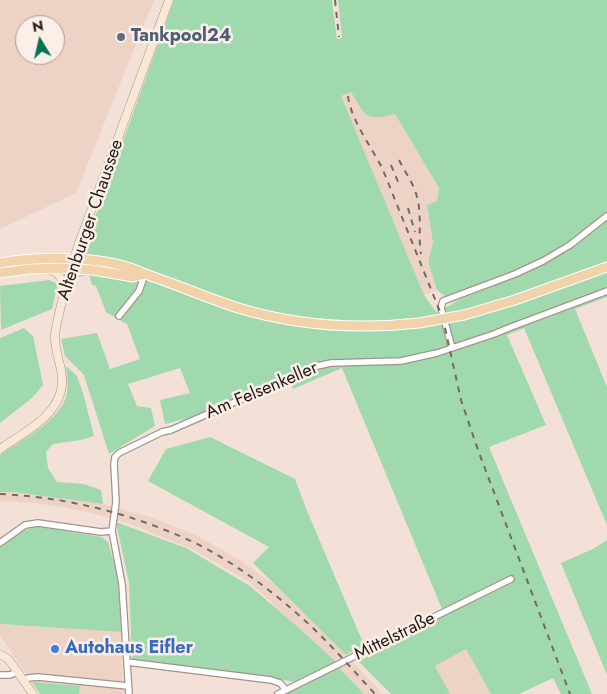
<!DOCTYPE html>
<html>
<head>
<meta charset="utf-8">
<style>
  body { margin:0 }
  #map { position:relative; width:607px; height:694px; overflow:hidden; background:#f3e0d7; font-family:Jost,sans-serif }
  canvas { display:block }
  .north { position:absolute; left:15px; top:15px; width:50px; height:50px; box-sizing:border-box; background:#fdeee7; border:1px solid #a69a95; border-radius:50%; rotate:351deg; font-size:14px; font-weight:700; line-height:20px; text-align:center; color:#231c19 }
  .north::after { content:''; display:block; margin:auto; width:18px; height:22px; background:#00744e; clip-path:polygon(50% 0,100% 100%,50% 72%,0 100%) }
</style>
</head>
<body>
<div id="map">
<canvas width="607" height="694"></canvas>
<div class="north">N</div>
</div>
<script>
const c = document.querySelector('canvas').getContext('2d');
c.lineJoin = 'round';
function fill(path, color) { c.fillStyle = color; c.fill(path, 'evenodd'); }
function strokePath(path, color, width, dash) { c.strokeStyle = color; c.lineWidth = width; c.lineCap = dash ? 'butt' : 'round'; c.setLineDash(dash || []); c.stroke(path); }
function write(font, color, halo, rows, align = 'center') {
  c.font = font + ' Jost,sans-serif'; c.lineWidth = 5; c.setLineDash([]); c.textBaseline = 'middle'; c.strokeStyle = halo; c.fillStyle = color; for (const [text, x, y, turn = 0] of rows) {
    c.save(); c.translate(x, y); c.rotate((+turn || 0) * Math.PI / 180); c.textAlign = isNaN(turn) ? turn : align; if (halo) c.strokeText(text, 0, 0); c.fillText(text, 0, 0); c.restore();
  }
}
const built = new Path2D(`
  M0 0H154L76 193 0 229ZM25 25H55V55H25Z
  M351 92 395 114 439 188 437 201 427 205 433 243 428 261 437 290 424 295 351 124 341 96Z
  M0 492H14L103 504 150 517 198 536 243 562 275 585 346 655 383 694H364L339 668 251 583 192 549 127 523 95 514 65 507 33 503 0 501Z
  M0 624 121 632 122 672 124 694H40L0 636Z
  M466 649 491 694H450L435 666Z`);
const green = new Path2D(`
  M174 0H332L337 39 342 38 338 0H607V213L574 239 555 251 528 265 490 282 446 297 437 290 428 261 433 243 427 205 437 201 439 188 395 114C364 122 366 116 351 92L341 96 424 295 437 313 460 299 491 287 553 257C560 256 565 253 569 247L607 218V297L575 309 607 387V525L524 328 507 335 546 425 489 447 592 694H561L553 678 519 694H491L466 649 435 666 450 694H391L355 658 511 582 508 578 442 609 342 368 293 389 287 375 200 415 165 424 160 400 190 393 180 368 128 384 137 406 151 408 155 426 109 454 84 375 65 356 61 339 97 333 110 369 140 359 127 324 106 312 96 286 92 285 89 275 78 277 80 252 98 210Z
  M49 280 58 284 52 309 1 330 0 286Z
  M24 328 33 336 43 385 33 397 0 423V338Z
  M66 366 77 376 83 393 94 436 81 440 53 444 46 452 48 468 57 482 84 484 101 490 103 504 14 492H0V455C21 441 54 424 65 400 69 390 67 377 66 366Z
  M210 437 295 479 307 511 364 645 346 655 253 563 269 547 148 481 166 449Z
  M116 522 186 548 250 586 300 629 336 662 294 682 265 676 132 659 129 583Z
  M36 526 102 537 108 542 118 577 121 632 0 624V547L18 533Z
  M607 540V675L561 563 593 549Z
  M339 668 364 694H286Z
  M32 682 80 686 79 694H40Z`);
const street = new Path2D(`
  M119 316 139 291 145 274
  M452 348 441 308 443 301 515 274 543 261 570 245 607 216
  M0 543 25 525 38 523 101 532 112 531
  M127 662 271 680 280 683 286 690
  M0 675H10L17 672
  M23 680 28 678 38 677 128 686
  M129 694 122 584 112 531 116 502 114 464 115 457 119 453 162 432 171 430 317 366 331 363 401 361 437 353 494 334 511 327 607 291
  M278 694 511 579`);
const secondary = new Path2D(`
  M48 269 57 273 66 286
  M0 449C26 431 65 413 62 377 61 363 54 350 55 335 56 325 59 315 61 305 66 285 72 265 78 246L169 0
  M0 654 8 659 12 664 33 694`);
const primary = new Path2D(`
  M0 263C42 256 107 255 145 274 175 284 205 297 235 307 296 326 355 330 419 323
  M0 273 29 269 58 268 93 270 133 277 145 274
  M464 315 515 300 607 267`);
const rail = new Path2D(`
  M335 0 339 37
  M348 96C351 121 372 147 383 170L443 319 461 400 478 450 570 694
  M399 160C405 172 414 184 417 197 422 215 418 235 421 254
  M391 165 399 184
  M408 208 415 232
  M0 494C67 497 133 514 193 542 231 560 271 590 302 618 328 641 351 668 375 694`);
const primaryBridge = new Path2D(`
  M419 323 464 315`);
const markers = [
  [121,37,5,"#5c6f8a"],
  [55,649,5,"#3f7fe0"]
];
const serviceNames = [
  ["Tankpool24",131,37]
];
const streetNames = [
  ["Altenburger Chaussee",91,220,-71],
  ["Am Felsenkeller",262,391,-23],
  ["Mittelstraße",395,637,-26]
];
const shopNames = [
  ["Autohaus Eifler",65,649]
];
fill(built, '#edd3c5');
fill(green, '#a1d9ae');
strokePath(street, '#a4938a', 8);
strokePath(secondary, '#a4938a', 9);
strokePath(primary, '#fff', 11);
strokePath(street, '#fff', 5.5);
strokePath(secondary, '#f8e8d5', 8);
strokePath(primary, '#f1d2aa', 9);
strokePath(rail, '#746963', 2, [6, 6]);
strokePath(primaryBridge, '#fff', 11, []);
strokePath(primaryBridge, '#f1d2aa', 9);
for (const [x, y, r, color] of markers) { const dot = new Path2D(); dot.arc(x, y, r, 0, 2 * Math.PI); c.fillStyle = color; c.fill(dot); strokePath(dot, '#fdeee7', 2); }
write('bold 18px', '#4e5e75', '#fdeee7', serviceNames, 'left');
write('18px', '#231c19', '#fdeee7', streetNames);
write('bold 18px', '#366cbe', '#fdeee7', shopNames, 'left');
</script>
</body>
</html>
